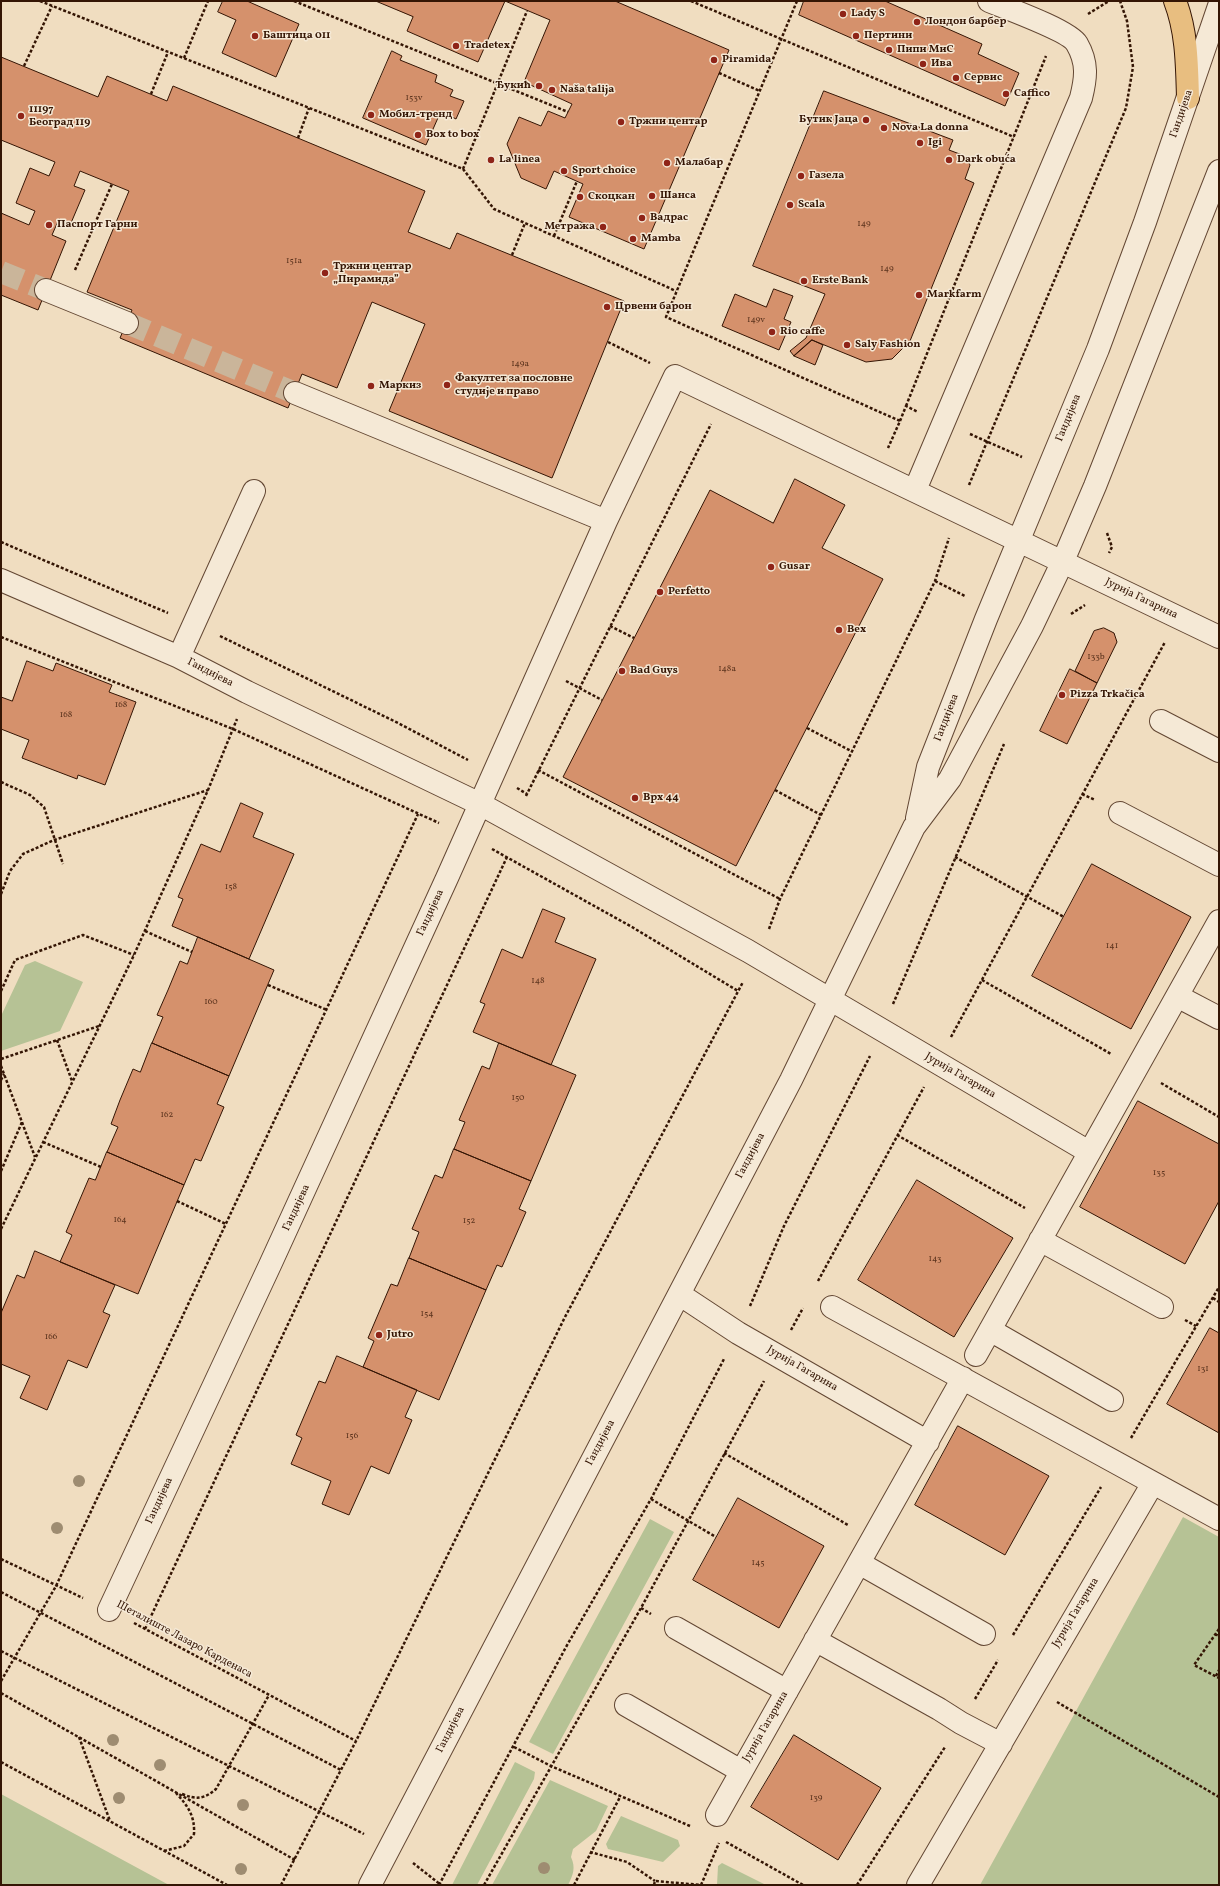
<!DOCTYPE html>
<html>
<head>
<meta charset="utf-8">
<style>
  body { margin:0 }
  #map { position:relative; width:1220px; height:1886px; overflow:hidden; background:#f0ddc0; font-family:Vollkorn,serif }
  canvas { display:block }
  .frame { position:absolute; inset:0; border:2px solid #341504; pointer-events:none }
</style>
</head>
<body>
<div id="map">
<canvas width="1220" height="1886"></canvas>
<div class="frame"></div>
</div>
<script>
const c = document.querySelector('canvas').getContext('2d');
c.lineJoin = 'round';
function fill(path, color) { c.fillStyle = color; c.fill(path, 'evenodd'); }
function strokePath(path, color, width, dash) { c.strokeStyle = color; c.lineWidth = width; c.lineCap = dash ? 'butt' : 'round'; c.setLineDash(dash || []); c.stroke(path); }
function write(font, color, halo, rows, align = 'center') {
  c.font = font + ' Vollkorn,serif'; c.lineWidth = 3; c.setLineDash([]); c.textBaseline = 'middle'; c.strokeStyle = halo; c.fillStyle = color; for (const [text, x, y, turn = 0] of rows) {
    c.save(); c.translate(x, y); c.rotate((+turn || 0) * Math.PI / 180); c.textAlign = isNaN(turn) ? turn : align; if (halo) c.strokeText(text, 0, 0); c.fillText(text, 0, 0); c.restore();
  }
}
const green = new Path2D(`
  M35 961 83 982 60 1031 1 1051V1016L25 965Z
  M1183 1517 1219 1537V1885H980Z
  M650 1519 674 1532 553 1754 529 1742Z
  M515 1762 535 1772 534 1779 477 1885H452Z
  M550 1780 608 1806 596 1831 573 1849 571 1857C576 1868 573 1875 568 1885H492Z
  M1 1794 169 1885H1Z
  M621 1816 678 1840 680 1846 663 1862 608 1849 606 1844Z
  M722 1863 766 1885H717L718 1866Z`);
const building = new Path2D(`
  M223 1H247L299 24 276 77 222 53 236 20 218 12Z
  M376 1H615L729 50 644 249 569 217 583 184 554 171 546 189 521 178 507 144 519 117 541 126 548 111 565 118 572 104 524 82 550 20 505 1 478 62 407 31 413 17Z
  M804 1H885L982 44 978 54 1019 73 1005 106 799 15Z
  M392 51 402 56 400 60 437 75 435 82 453 90 450 96 464 101 456 119 441 111 426 145 363 118Z
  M1 57 98 97 107 76 167 101 173 86 425 191 408 232 450 249 457 233 624 301 552 478 389 411 425 324 372 302 337 388 302 374 288 408 120 338 132 310 87 292 129 191 80 171 74 186 85 190 71 223 59 219 52 235 66 241 38 310 1 295V213L29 225 35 211 16 203 30 168 49 176 55 162 1 140Z
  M824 91 953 140 949 150 965 156 970 165 965 179 974 183 910 341 892 359 866 362 812 340 794 356 790 351 806 338 825 294 753 266Z
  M774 289 793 296 784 319 791 322 779 350 722 326 735 294 766 307Z
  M812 340 823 345 815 365 794 356Z
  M795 479 845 505 822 548 883 579 736 866 563 777 710 490 773 523Z
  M1104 628 1114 633 1117 642 1097 683 1075 671 1094 631Z
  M27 661 53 671 56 663 112 685 109 692 136 702 105 785 78 775 77 779 22 758 29 740 1 729V697L12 701Z
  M1070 669 1097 683 1067 744 1040 731Z
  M241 803 263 813 253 837 294 854 249 959 172 926 183 899 178 897 201 844 220 852Z
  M1092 864 1191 917 1131 1029 1032 976Z
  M543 909 565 918 555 942 596 959 551 1065 473 1032 485 1004 480 1002 502 949 522 958Z
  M198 937 274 970 229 1076 152 1043 163 1017 157 1015 168 990 180 961 187 964Z
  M152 1043 229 1076 217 1104 224 1107 201 1161 195 1159 184 1185 107 1152 118 1127 111 1124 120 1100 133 1069 140 1072Z
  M499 1043 576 1075 531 1181 454 1149 465 1122 459 1120 482 1066 489 1069Z
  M1138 1101 1219 1144V1201L1185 1264 1080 1207Z
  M454 1149 531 1181 519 1209 526 1212 502 1267 497 1265 486 1290 409 1258 419 1232 412 1229 435 1175 442 1178Z
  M107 1152 184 1185 138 1294 60 1262 72 1235 66 1232 89 1178 95 1180Z
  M917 1180 1013 1238 954 1337 858 1280Z
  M35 1251 115 1285 103 1312 110 1315 87 1368 68 1360 47 1410 20 1398 30 1376 1 1364V1313L17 1275 24 1278Z
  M409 1258 486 1290 439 1400 363 1367 374 1341 368 1338 391 1284 397 1286Z
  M1210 1328 1219 1333V1433L1167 1404Z
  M337 1356 417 1390 405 1417 412 1420 389 1474 371 1466 349 1515 322 1504 331 1481 291 1464 302 1438 296 1435 319 1381 325 1383Z
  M958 1426 1049 1476 1005 1555 915 1505Z
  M738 1498 824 1546 779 1628 693 1580Z
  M794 1735 881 1788 838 1860 751 1807Z`);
const minorTunnel = new Path2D(`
  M1 272 46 290
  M127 323 295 393`);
const path = new Path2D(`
  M40 1 463 169 494 209 676 291
  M294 1 568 112
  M691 1 1014 137
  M797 1 666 317 900 421 888 448
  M1088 14 1109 1
  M184 58 208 1
  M24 66 52 6
  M719 73 760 91
  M151 94 168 52
  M298 138 309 108
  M463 169 527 11
  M554 236 577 181
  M512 255 525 223
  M75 270 112 184
  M608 342 650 363
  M906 406 1046 56
  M900 421 906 406 918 412
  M970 434 1022 457
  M969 485 1126 108 1133 67 1127 21 1120 1
  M1107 533 1112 547 1109 553
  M1 542 168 613
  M935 581 965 596
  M1071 614 1085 605
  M610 626 634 638
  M220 636 398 723 468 760
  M1 637 233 729 439 823
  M566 681 602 700
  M807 728 853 752
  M538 770 780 899
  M1 782 30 795 44 807 63 864
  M517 788 527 794
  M775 790 821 815
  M1082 794 1095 800
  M526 796 711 424
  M492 849 632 927 738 991
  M955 857 1064 917
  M1 894 10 871 23 854 54 840 208 790
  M769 929 780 899 935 581 949 538
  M145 931 192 952
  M982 980 1111 1054
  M268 985 327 1010
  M1 991 15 960 83 935 134 955
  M893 1004 1004 744
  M951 1037 1165 642
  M57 1040 72 1081
  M1 1059 99 1026
  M1 1066 35 1157
  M1 1080 4 1074
  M1161 1083 1219 1117
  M897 1135 1025 1208
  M43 1142 101 1167
  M1 1171 22 1122
  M177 1201 226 1224
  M1 1229 134 955 208 790 237 719
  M818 1281 924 1087
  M1213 1298 1219 1302
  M750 1306 784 1226 870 1056
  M1185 1320 1196 1326
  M791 1330 803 1308
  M1131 1438 1219 1287
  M724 1453 848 1525
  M651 1499 716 1537
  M1 1559 83 1598
  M1 1592 341 1770
  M641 1608 651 1614
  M134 1623 356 1741
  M145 1629 507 857
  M1219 1629 1194 1665 1219 1678
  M1215 1634 1219 1636
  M1013 1635 1101 1487
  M1 1651 364 1834
  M1216 1676 1219 1670
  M1 1681 56 1586 418 814
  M1 1693 295 1860
  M975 1699 998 1660
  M1057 1702 1219 1797
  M79 1737 110 1821
  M514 1747 551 1766 690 1826
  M1 1762 227 1885
  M182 1794C197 1800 204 1799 216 1789L269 1695
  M726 1842 803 1885
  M164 1851 184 1846 194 1834C195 1816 188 1806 176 1793
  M590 1852 627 1862 655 1881
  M413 1863 441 1885
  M281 1885 356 1741 565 1317 743 982
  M439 1885 566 1647 651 1499 724 1359
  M484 1885 641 1608 764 1381
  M574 1885 620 1797
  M654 1885 655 1881 701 1885
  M701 1885 719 1843
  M857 1885 945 1747`);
const minor = new Path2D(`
  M46 290 127 323
  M295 393 606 521
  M915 490 1081 98C1086 78 1088 63 1077 44 1070 31 1006 8 989 1
  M1 580 179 657 247 692 480 804 748 951 1089 1152
  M179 657 254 491
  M1161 721 1219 751
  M1120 813 1219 865
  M917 818 928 767 986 619 1098 349 1145 222 1219 6
  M1177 996 1219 1018
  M1040 1240 1162 1307
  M679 1294 738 1333 928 1442
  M832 1307 1219 1519
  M990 1330 1112 1400
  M976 1355 1219 921
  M859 1563 984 1634
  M109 1610 270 1265 447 878 606 521 675 376 1219 637
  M676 1628 787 1691
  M815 1640 939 1709 961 1723 1001 1744
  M626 1705 741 1771
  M717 1815 963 1378
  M370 1885 791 1080 914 827 950 779 1032 626 1063 561 1095 486 1219 171
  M918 1885 1153 1483`);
const major = new Path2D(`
  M1175 1C1187 32 1187 65 1188 98`);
const trees = [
  [79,1481],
  [57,1528],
  [113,1740],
  [160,1765],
  [119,1798],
  [243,1805],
  [544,1868],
  [241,1869]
];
const markers = [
  [843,14,4,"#8f2418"],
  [917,22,4,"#8f2418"],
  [255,36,4,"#8f2418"],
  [856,36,4,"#8f2418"],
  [456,46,4,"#8f2418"],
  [889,50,4,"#8f2418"],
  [714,60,4,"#8f2418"],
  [923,64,4,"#8f2418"],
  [956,78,4,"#8f2418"],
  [539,86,4,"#8f2418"],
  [552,90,4,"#8f2418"],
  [1006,94,4,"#8f2418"],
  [371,115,4,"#8f2418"],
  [21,116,4,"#8f2418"],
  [866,120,4,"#8f2418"],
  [621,122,4,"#8f2418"],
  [884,128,4,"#8f2418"],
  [418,135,4,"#8f2418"],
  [920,143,4,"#8f2418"],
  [491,160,4,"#8f2418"],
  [949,160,4,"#8f2418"],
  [667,163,4,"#8f2418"],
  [564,171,4,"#8f2418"],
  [801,176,4,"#8f2418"],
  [652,196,4,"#8f2418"],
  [580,197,4,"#8f2418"],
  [790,205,4,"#8f2418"],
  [642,218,4,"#8f2418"],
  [49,225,4,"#8f2418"],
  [603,227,4,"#8f2418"],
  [633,239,4,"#8f2418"],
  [325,273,4,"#8f2418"],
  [804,281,4,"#8f2418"],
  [919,295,4,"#8f2418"],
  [607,307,4,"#8f2418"],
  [772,332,4,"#8f2418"],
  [847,345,4,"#8f2418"],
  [447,385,4,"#8f2418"],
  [371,386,4,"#8f2418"],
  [771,567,4,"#8f2418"],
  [660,592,4,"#8f2418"],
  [839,630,4,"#8f2418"],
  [622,671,4,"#8f2418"],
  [1062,695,4,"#8f2418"],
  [635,798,4,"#8f2418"],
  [379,1335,4,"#8f2418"]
];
const numberNames = [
  ["153v",414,98],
  ["149",864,224],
  ["151a",294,261],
  ["149",887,269],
  ["149v",756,320],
  ["149a",520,364],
  ["133b",1096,657],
  ["148a",727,669],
  ["168",121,705],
  ["168",66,715],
  ["158",231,887],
  ["141",1112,946],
  ["148",538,981],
  ["160",211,1002],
  ["150",518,1098],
  ["162",167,1115],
  ["135",1159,1173],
  ["164",120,1220],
  ["152",469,1221],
  ["143",935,1259],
  ["154",427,1314],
  ["166",51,1337],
  ["131",1203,1369],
  ["156",352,1436],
  ["145",758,1563],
  ["139",816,1798]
];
const poiNames = [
  ["Lady S",851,14],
  ["Лондон барбер",925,22],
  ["Баштица 011",263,36],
  ["Пертини",864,36],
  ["Tradetex",464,46],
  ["Пипи МиС",897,50],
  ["Piramida",722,60],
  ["Ива",931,64],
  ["Сервис",964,78],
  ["Ђукић",531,86,"right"],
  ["Naša talija",560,90],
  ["Caffico",1014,94],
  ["11197",29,110],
  ["Београд 119",29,123],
  ["Мобил-тренд",379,115],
  ["Бутик Јаца",858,120,"right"],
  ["Тржни центар",629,122],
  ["Nova La donna",892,128],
  ["Box to box",426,135],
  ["Igi",928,143],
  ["La linea",499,160],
  ["Dark obuća",957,160],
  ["Малабар",675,163],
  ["Sport choice",572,171],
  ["Газела",809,176],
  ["Шанса",660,196],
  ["Скоцкан",588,197],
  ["Scala",798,205],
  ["Вадрас",650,218],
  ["Паспорт Гарни",57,225],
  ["Метража",595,227,"right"],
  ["Mamba",641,239],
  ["Тржни центар",333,267],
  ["„Пирамида”",333,280],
  ["Erste Bank",812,281],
  ["Markfarm",927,295],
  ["Црвени барон",615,307],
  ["Rio caffe",780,332],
  ["Saly Fashion",855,345],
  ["Факултет за пословне",455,379],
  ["студије и право",455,392],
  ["Маркиз",379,386],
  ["Gusar",779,567],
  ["Perfetto",668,592],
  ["Bex",847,630],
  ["Bad Guys",630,671],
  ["Pizza Trkačica",1070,695],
  ["Врх 44",643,798],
  ["Jutro",387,1335]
];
const streetNames = [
  ["Гандијева",1182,114,-71],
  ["Гандијева",1069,418,-68],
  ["Јурија Гагарина",1141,599,26],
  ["Гандијева",210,673,27],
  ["Гандијева",947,718,-69],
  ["Гандијева",431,913,-65],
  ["Јурија Гагарина",960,1076,30],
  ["Гандијева",751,1156,-62],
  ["Гандијева",297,1208,-65],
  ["Јурија Гагарина",802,1369,30],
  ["Гандијева",601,1443,-62],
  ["Гандијева",160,1501,-65],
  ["Јурија Гагарина",1076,1613,-59],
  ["Шеталиште Лазаро Карденаса",184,1640,28],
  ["Јурија Гагарина",766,1727,-60],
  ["Гандијева",451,1730,-63]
];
fill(green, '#b6c295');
fill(building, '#d5916c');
strokePath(building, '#341504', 1);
strokePath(minorTunnel, '#cab59a', 22, [22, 11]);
strokePath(minor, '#634733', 24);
strokePath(major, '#341504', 24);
strokePath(path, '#341504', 2.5, [3, 2]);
strokePath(minor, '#f5e9d6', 22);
strokePath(major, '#e8be80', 22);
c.fillStyle = '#9e8c71';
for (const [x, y] of trees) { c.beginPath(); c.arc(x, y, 6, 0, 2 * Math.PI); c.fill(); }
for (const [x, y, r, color] of markers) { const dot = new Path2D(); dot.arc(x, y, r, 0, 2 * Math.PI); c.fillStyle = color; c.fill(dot); strokePath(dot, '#f5e9d6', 1.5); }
write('9px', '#5c341e', null, numberNames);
write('bold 11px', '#341504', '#f5e9d6', poiNames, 'left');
write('11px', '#341504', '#f5e9d6', streetNames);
</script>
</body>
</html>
